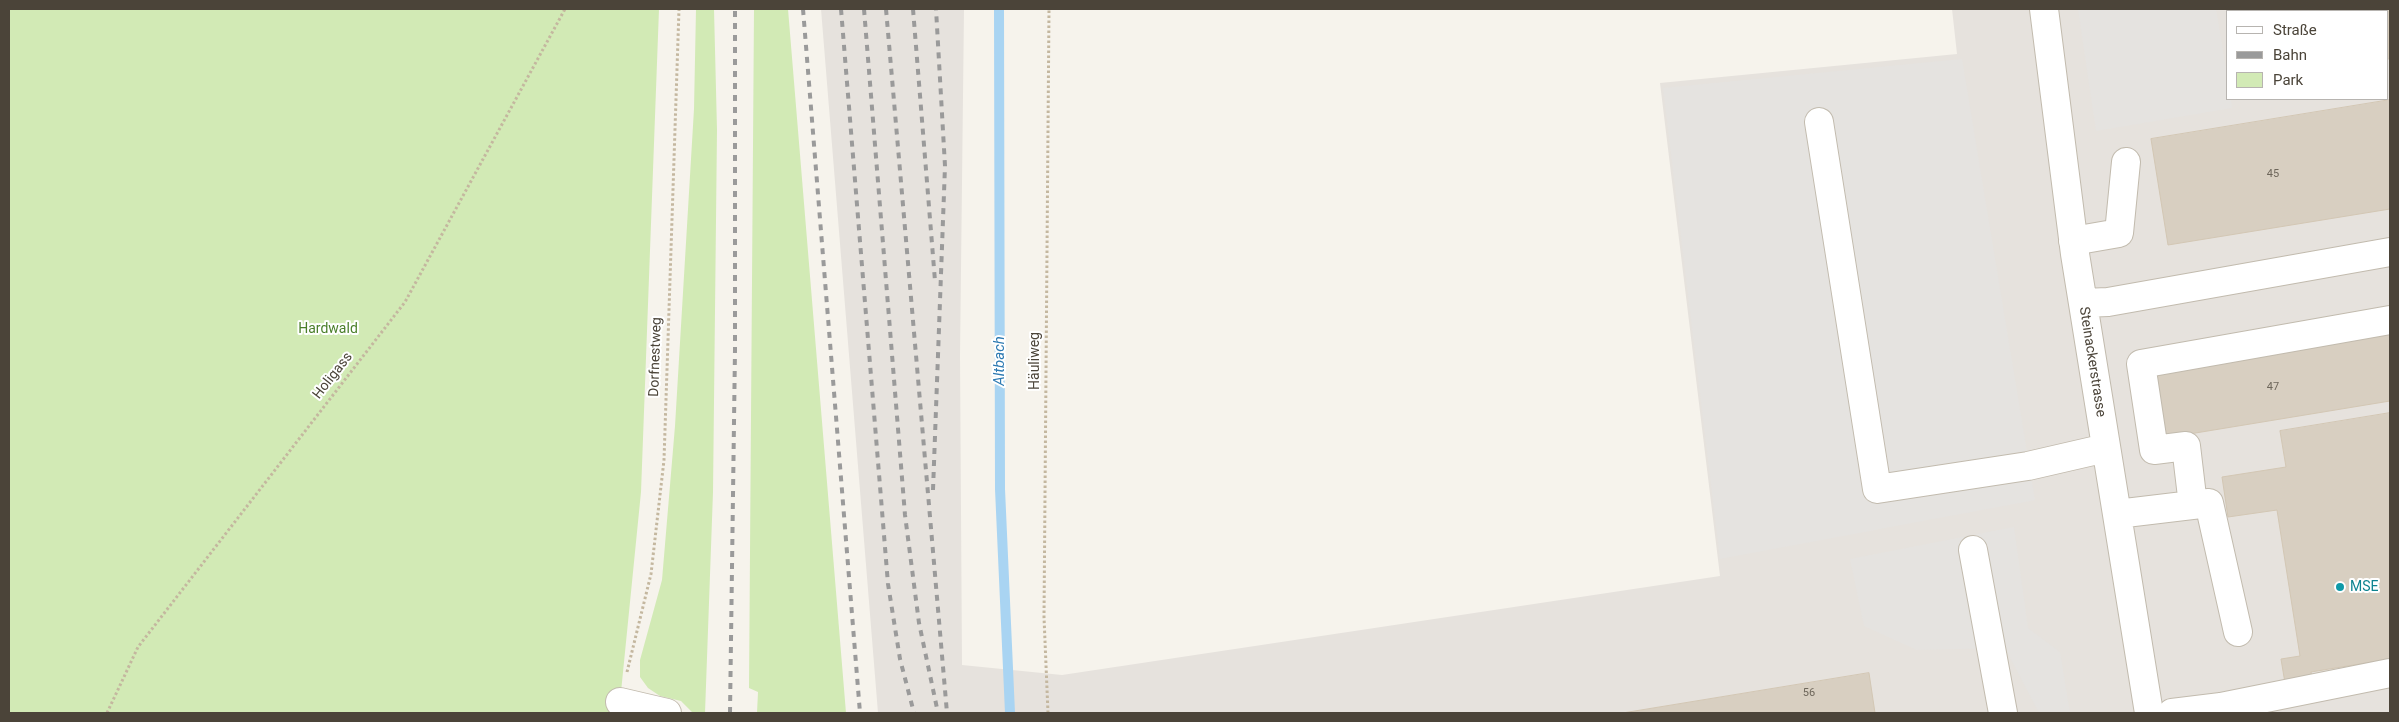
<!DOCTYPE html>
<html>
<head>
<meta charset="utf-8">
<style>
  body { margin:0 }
  #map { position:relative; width:2399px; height:722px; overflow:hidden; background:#f6f3ec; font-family:Roboto,sans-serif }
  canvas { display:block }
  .frame { position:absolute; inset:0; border:10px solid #4b4439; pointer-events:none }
  .legend { position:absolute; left:2226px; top:10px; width:162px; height:90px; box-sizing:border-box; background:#fff; border:1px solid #b7b4b0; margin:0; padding:6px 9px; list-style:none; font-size:15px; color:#4b4439 }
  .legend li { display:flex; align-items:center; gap:10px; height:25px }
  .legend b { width:25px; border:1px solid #b7b4b0 }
</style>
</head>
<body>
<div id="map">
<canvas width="2399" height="722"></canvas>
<div class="frame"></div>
<ul class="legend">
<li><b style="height:6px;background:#fff"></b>Straße</li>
<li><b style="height:6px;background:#9a9a9a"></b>Bahn</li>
<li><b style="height:14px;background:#d2eab5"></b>Park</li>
</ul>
</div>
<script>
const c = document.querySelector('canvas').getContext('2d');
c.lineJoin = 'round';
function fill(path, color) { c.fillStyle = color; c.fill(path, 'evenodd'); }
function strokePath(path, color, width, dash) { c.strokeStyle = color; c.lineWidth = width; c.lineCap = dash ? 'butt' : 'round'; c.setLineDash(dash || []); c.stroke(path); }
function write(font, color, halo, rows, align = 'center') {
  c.font = font + ' Roboto,sans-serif'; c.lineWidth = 4; c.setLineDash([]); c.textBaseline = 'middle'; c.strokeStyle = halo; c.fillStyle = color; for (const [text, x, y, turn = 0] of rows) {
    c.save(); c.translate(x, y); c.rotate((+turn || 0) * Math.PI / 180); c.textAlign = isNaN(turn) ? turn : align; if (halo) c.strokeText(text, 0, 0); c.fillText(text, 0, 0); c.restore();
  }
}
const industrial = new Path2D(`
  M821 9H964L960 356 962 665 1062 675 1720 576 1660 83 1957 54 1952 9H2390V713H878ZM2228 11H2388V99H2228Z`);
const green = new Path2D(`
  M9 9H659L641 492 620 702 617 713H9Z
  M696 9H714L717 130 713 492 705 713H693L681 701 660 696 648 688 640 677V660L662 580 675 426 694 109Z
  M754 9H788L846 713H757L758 692 749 688Z`);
const parking = new Path2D(`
  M2078 9H2216L2228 81V99H2231L2232 108 2096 131Z
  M1962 59 2035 500 1720 559 1663 88Z
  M2014 527 2028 628 2060 652 2070 713H2039L2005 648 1917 650 1864 626 1850 559Z`);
const stream = new Path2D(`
  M999 9 1000 489 1010 713`);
const building = new Path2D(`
  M2245 9H2390V59H2388V11H2245Z
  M2390 100V209L2168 245 2151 139Z
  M2390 333V401L2165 438 2154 372Z
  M2390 413V659L2311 672 2313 685 2286 689 2281 659 2300 656 2277 510 2228 517 2222 477 2286 467 2280 431Z
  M1869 673 1875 713H1623Z`);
const path = new Path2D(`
  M627 672 651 574 664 460 679 9
  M107 713 138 647 405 302 565 9
  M1048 713 1044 617 1049 9`);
const minor = new Path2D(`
  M2044 9 2075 254 2149 713
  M1819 122 1877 489 2028 466 2106 448
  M2073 241 2119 233 2126 162
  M2083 303 2108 302 2390 252
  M2193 505 2186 446 2154 450 2141 364 2390 320
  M2117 514 2209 503 2238 632
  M1973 550 2003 713
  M620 702 667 713
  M2172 713 2221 707 2390 673`);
const rail = new Path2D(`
  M803 9 860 713
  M841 9 888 584 900 659 914 713
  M864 9 905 515 919 623 938 713
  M886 9 947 713
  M913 9 935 281
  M933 490 945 166 936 9
  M730 713 735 350V9`);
const markers = [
  [2340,587,5,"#0f9aa8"]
];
const numberNames = [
  ["45",2273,174],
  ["47",2273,387],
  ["56",1809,693]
];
const parkNames = [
  ["Hardwald",328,329]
];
const streetNames = [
  ["Dorfnestweg",656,357,-88],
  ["Häuliweg",1035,361,-90],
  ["Steinackerstrasse",2092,362,81],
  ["Holigass",333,376,-52]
];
const cultureNames = [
  ["MSE",2350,587]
];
const waterNames = [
  ["Altbach",1000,361,-90]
];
fill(industrial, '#e6e2dd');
fill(green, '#d2eab5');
fill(parking, '#e5e3e0');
strokePath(stream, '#a9d4f2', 10);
fill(building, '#d8cfc1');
strokePath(building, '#d3c7b4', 1);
strokePath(minor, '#c2bbae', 30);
strokePath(path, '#c4b79f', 3, [2.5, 2.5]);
strokePath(minor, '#fff', 28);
strokePath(rail, '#9a9a9a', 4, [6, 6]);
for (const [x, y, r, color] of markers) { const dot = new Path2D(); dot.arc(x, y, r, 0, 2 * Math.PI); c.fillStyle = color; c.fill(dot); strokePath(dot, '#fff', 2); }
write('11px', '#6e675b', null, numberNames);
write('14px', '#4a7f2a', '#fff', parkNames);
write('14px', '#4b4439', '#fff', streetNames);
write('14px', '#0d838f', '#fff', cultureNames, 'left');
write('italic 15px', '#2e7ab2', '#fff', waterNames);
</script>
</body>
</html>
